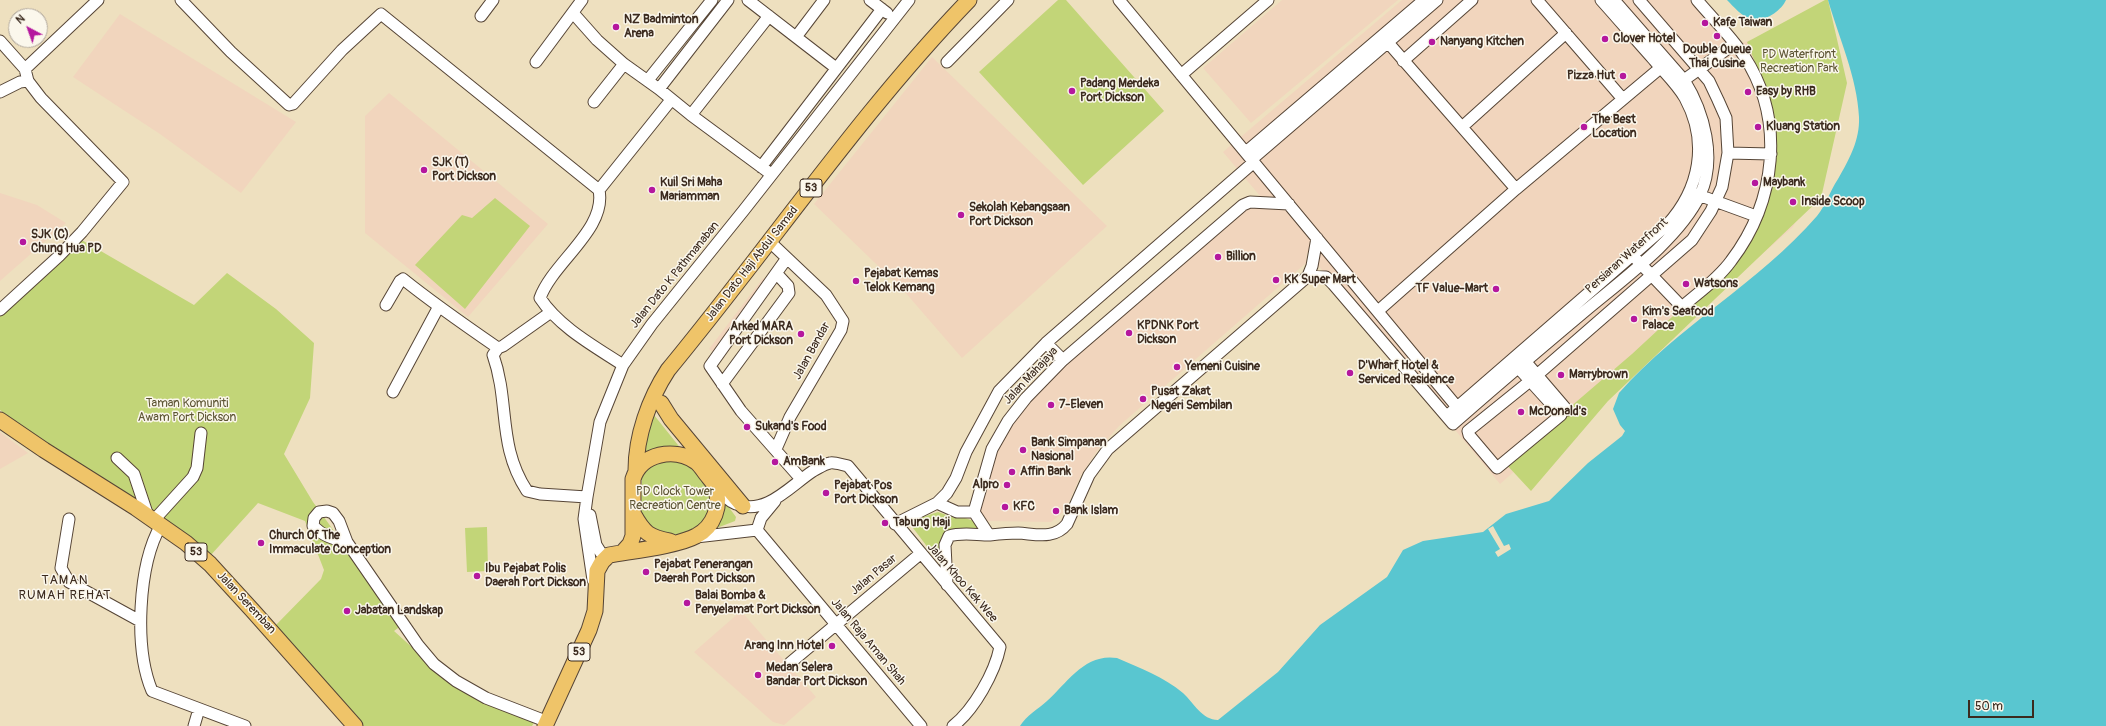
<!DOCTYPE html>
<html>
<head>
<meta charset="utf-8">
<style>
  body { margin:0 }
  #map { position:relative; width:2106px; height:726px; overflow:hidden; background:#eee0bf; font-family:Pangolin,sans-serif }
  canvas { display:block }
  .north { position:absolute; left:8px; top:8px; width:40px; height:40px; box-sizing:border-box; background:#fbf7ec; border:1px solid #aea59a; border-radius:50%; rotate:319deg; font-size:11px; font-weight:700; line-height:16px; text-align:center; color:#3b2a1e }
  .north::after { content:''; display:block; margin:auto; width:14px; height:18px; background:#b5179e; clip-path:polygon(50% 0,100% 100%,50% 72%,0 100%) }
  .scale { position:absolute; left:1968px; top:700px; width:66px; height:18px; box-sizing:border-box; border:2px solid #3b2a1e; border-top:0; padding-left:5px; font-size:12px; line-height:14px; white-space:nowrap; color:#3b2a1e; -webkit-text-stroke:3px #fbf7ec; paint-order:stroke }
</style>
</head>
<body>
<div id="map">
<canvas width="2106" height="726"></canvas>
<div class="north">N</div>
<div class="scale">50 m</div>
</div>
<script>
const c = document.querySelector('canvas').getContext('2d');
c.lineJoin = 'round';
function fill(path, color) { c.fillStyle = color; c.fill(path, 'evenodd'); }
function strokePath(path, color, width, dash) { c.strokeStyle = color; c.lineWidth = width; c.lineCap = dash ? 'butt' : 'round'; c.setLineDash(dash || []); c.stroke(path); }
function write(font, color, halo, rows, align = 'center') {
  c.font = font + ' Pangolin,sans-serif'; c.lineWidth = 3; c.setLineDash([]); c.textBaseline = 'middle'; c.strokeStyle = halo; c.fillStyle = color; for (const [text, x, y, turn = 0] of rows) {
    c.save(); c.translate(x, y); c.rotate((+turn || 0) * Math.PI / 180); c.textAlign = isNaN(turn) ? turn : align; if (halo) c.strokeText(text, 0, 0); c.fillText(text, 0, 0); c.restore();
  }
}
const built = new Path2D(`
  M1282 0H1398L1251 123 1203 68Z
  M1402 0H1705L1742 43 1820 15 1831 150 1793 227 1500 484 1307 252 1306 263 1119 426 1097 451 1081 475 1065 511 1051 522 987 521 978 513 994 457 1013 421 1042 384 1249 204 1271 209 1223 152Z
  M120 14 296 122 241 193 160 134 73 77Z
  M932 57 1107 226 962 358 904 291 814 204Z
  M389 93 548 224 468 317 365 233V116Z
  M0 193 37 205 66 223 0 281Z
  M763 278 767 282 714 353 709 349Z
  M0 432 28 453 0 469Z
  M741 611 816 697 784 725 773 722 694 652Z`);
const green = new Path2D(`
  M1058 0H1066L1164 111 1083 185 979 72Z
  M1825 0H1828L1847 83 1821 198 1608 401 1531 491 1505 463 1632 354 1672 317 1715 280 1732 262 1771 183 1776 158 1773 112 1769 98 1747 42Z
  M495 198 530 226 465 309 415 265 462 215 472 218Z
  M80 239 194 305 227 273 276 309 314 343 310 398 284 454 313 502 402 625 394 631 446 678 535 721 532 726H363L273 628 321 579 324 570 305 521 258 503 210 556 42 442 0 410V316Z
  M654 415 682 450C668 448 654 446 643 455L649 422Z
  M664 459 680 461 691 466 706 483 712 501 707 518 695 530 683 534 665 535 641 521 642 473 645 468Z
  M725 502 736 517 735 521 714 529Z
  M938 512 955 518H965L974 521 978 527 976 530C947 534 936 530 941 565L910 524 911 521Z
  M487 527 488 571 467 572 465 528Z`);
const water = new Path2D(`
  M1727 0H1786C1781 11 1765 22 1752 19 1742 17 1734 7 1727 0Z
  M1828 0H2106V726H1020C1026 716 1038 709 1047 701 1068 682 1085 653 1117 658 1140 668 1164 677 1183 693 1194 703 1202 720 1218 720L1278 672 1320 625 1387 577 1403 550 1423 541 1483 532 1506 514 1549 501 1588 463 1622 436 1625 431 1620 425 1613 409 1619 393C1678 326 1759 283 1817 216 1826 205 1830 191 1838 179 1849 160 1860 140 1859 117 1857 77 1839 38 1828 0Z`);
const pier = new Path2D(`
  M1493 526 1504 546 1509 544 1511 549 1498 557 1495 552 1500 549 1488 529Z`);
const minor = new Path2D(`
  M181 0 231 52 289 105 293 104 342 50 381 14 599 190C607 229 553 262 540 298 559 327 594 346 623 365
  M748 0 836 68
  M870 0 887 13
  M1119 0 1462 413
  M1537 0 1622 98
  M573 13 597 40 624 64 659 89 691 115 771 174
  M481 16 493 0
  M796 37 824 0
  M1384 38 1516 189
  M0 41 25 69 28 81 41 98 123 182 82 232 59 256 0 310
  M1403 61 1472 0
  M536 62 582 0
  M947 62 1008 0
  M25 69 98 0
  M1181 75 1268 0
  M648 80 712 0
  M1684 80 1734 44
  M659 89 728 0
  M0 92 20 82 28 81
  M594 102 624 64
  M691 115 769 16
  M1462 127 1566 33
  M1246 152 1424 0
  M1728 153 1771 154
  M1252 159 1437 0
  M761 167 882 9
  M599 190 671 100
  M1693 193 1756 216
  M769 241 826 295 843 321 841 330 790 417 776 449
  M787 258 710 366 741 411 801 479
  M1636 259 1682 307C1698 293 1718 279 1731 261 1776 202 1786 120 1744 56 1731 36 1712 18 1697 0
  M1308 276 1326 277 1333 284 1453 424C1497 385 1541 348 1585 311 1622 280 1679 239 1700 195 1717 159 1704 112 1684 80L1614 0
  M386 305 400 281 403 279C434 304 466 326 498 348L503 346 551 312
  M1378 311 1516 189 1665 64
  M1046 343 1063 360
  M498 348 493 355C510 403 497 445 527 491L540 494 587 497
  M1525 361 1567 410
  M1513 362 1561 415 1497 468 1469 435 1468 431 1530 381
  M1537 375 1692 240 1711 211 1722 187 1728 153 1727 136 1726 118 1718 100 1709 81 1639 0
  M722 384 789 293 788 286 777 274
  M393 392 438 308
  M1447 416 1667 225C1700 189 1709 142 1685 98 1677 84 1664 72 1654 60 1636 40 1619 20 1601 0
  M117 458 134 474 148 516
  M716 486C721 492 727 501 736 504 766 516 790 486 813 471 819 468 824 464 830 463 835 462 842 465 848 466L1000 647C995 672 974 710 953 726
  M937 503 957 512H974
  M590 515 596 545 601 553 609 555
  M69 519 61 568 69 582 140 621
  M154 520 193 477 197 468 201 433
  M895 524 937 503 947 493 956 478 966 452 999 391 1046 343 1254 162
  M161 525C138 565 134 648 152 691L245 726
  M757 530 761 518 775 501
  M989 535 974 512 992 449 1008 421 1026 398 1063 360 1243 205 1250 202 1289 204
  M696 537 757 530 921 726
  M347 542C333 539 323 536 313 526L314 518 319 512 327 511 333 513 339 521 347 542 418 645 434 664 456 681 486 698 548 722
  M593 580 584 519 587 497 600 422 623 365 652 324 744 210 909 0
  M947 585 945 545 949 536C962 532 976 535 990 535 999 534 1009 533 1018 533 1036 534 1054 540 1067 524L1089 475 1108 449 1308 276 1312 266 1317 238
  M790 663 920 554
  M194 726 199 709`);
const major = new Path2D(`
  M661 403 671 419 743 506
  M0 420 44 450 136 508 186 543 210 564 253 611 355 726
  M636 470C636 436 649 399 668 370 769 248 859 114 969 0
  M634 515C644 533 649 537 670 541
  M545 726 589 630 595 611 597 571 602 562 609 555C631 551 678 546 696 536 714 527 722 505 715 486 713 482 709 478 706 474 703 470 700 465 696 462 675 447 641 453 633 479V536L630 544 622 553`);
const markers = [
  [1705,23,4,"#b5179e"],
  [616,27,4,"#b5179e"],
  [1717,36,4,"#b5179e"],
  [1605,39,4,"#b5179e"],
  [1432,42,4,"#b5179e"],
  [1623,76,4,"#b5179e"],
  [1072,91,4,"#b5179e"],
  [1748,92,4,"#b5179e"],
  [1584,127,4,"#b5179e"],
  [1758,127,4,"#b5179e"],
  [424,170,4,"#b5179e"],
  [1755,183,4,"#b5179e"],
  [652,190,4,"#b5179e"],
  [1793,202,4,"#b5179e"],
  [961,215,4,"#b5179e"],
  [23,242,4,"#b5179e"],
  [1218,257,4,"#b5179e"],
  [1276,280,4,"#b5179e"],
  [856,281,4,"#b5179e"],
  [1686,284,4,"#b5179e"],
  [1496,289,4,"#b5179e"],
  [1634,319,4,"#b5179e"],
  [1129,333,4,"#b5179e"],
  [801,334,4,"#b5179e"],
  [1177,367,4,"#b5179e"],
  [1350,373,4,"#b5179e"],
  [1561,375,4,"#b5179e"],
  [1143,399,4,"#b5179e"],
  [1051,405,4,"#b5179e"],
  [1521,412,4,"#b5179e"],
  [747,427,4,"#b5179e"],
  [1023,450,4,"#b5179e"],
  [775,462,4,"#b5179e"],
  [1012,472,4,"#b5179e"],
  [1007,485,4,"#b5179e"],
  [826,493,4,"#b5179e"],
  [1005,507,4,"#b5179e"],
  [1056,511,4,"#b5179e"],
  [885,523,4,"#b5179e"],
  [261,543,4,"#b5179e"],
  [646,572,4,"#b5179e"],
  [477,576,4,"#b5179e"],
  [687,603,4,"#b5179e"],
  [347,611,4,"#b5179e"],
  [832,646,4,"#b5179e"],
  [758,675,4,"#b5179e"]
];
const shields = [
  [811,188,22],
  [196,552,22],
  [579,652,22]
];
const shieldNames = [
  ["53",811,188],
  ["53",196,552],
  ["53",579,652]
];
const poiNames = [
  ["NZ Badminton",624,20],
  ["Arena",624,34],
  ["Kafe Taiwan",1713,23],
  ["Clover Hotel",1613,39],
  ["Nanyang Kitchen",1440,42],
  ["Double Queue",1717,50,"center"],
  ["Thai Cusine",1717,64,"center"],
  ["Pizza Hut",1615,76,"right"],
  ["Padang Merdeka",1080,84],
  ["Port Dickson",1080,98],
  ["Easy by RHB",1756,92],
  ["The Best",1592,120],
  ["Location",1592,134],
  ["Kluang Station",1766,127],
  ["SJK (T)",432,163],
  ["Port Dickson",432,177],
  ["Kuil Sri Maha",660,183],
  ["Mariamman",660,197],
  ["Maybank",1763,183],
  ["Inside Scoop",1801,202],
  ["Sekolah Kebangsaan",969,208],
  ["Port Dickson",969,222],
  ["SJK (C)",31,235],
  ["Chung Hua PD",31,249],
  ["Billion",1226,257],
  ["Pejabat Kemas",864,274],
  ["Telok Kemang",864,288],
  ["KK Super Mart",1284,280],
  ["Watsons",1694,284],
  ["TF Value-Mart",1488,289,"right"],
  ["Kim's Seafood",1642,312],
  ["Palace",1642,326],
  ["KPDNK Port",1137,326],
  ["Dickson",1137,340],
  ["Arked MARA",793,327,"right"],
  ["Port Dickson",793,341,"right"],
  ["D'Wharf Hotel &",1358,366],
  ["Serviced Residence",1358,380],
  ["Yemeni Cuisine",1185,367],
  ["Marrybrown",1569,375],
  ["Pusat Zakat",1151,392],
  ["Negeri Sembilan",1151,406],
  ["7-Eleven",1059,405],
  ["McDonald's",1529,412],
  ["Sukand's Food",755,427],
  ["Bank Simpanan",1031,443],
  ["Nasional",1031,457],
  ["AmBank",783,462],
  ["Affin Bank",1020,472],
  ["Alpro",999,485,"right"],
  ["Pejabat Pos",834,486],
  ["Port Dickson",834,500],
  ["KFC",1013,507],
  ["Bank Islam",1064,511],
  ["Tabung Haji",893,523],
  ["Church Of The",269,536],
  ["Immaculate Conception",269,550],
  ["Pejabat Penerangan",654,565],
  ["Daerah Port Dickson",654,579],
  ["Ibu Pejabat Polis",485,569],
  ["Daerah Port Dickson",485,583],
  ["Balai Bomba &",695,596],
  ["Penyelamat Port Dickson",695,610],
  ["Jabatan Landskap",355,611],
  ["Arang Inn Hotel",824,646,"right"],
  ["Medan Selera",766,668],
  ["Bandar Port Dickson",766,682]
];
const parkNames = [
  ["PD Waterfront",1799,55],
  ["Recreation Park",1799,69],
  ["Taman Komuniti",187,404],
  ["Awam Port Dickson",187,418],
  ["PD Clock Tower",675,492],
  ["Recreation Centre",675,506]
];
const streetNames = [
  ["Persiaran Waterfront",1627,256,-42],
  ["Jalan Dato Haji Abdul Samad",752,264,-52],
  ["Jalan Dato K Pathmanaban",675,275,-51],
  ["Jalan Bandar",812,351,-61],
  ["Jalan Mahajaya",1031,376,-47],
  ["Jalan Pasar",874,575,-40],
  ["Jalan Khoo Kek Wee",962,583,49],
  ["Jalan Seremban",246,603,47],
  ["Jalan Raja Aman Shah",868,642,50]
];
const neighbourhoodNames = [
  ["TAMAN",65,581],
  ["RUMAH REHAT",65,596]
];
fill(built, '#f1d5bd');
fill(green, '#c2d578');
fill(water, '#59c6d0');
fill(pier, '#eee0bf');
strokePath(minor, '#564536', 13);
strokePath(major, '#564536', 17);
strokePath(minor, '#fff', 11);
strokePath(major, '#efc469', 15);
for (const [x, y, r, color] of markers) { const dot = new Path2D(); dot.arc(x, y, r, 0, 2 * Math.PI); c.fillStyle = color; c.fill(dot); strokePath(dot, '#fbf7ec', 1.5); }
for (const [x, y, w] of shields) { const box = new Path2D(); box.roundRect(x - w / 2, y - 9, w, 18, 3); c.fillStyle = '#fbf7ec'; c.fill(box); strokePath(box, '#3b2a1e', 1); }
write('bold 11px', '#3b2a1e', null, shieldNames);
write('bold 12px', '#3b2a1e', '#fbf7ec', poiNames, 'left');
write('12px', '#5d5534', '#fbf7ec', parkNames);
write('12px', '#3b2a1e', '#fbf7ec', streetNames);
c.letterSpacing = '1px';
write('13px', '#3b2a1e', '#fbf7ec', neighbourhoodNames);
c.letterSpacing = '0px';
</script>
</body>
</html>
